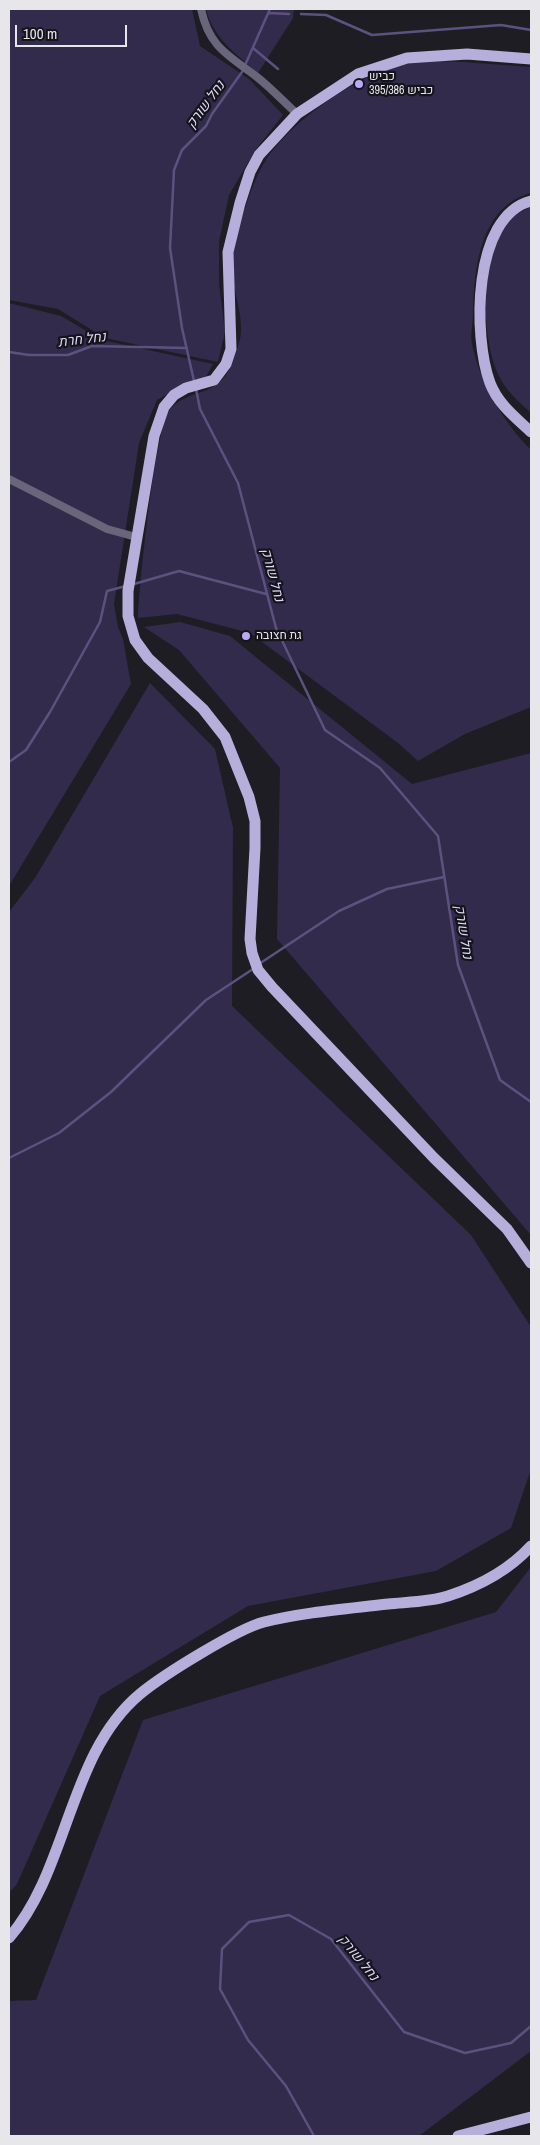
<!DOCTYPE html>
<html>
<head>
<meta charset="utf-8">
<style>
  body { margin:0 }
  #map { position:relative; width:540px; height:2145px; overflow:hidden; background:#1e1d24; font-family:"Archivo Narrow",sans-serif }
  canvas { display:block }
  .frame { position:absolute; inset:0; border:10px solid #e7e6eb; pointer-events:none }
  .scale { position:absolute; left:15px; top:25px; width:112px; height:22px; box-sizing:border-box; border:2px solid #e7e6eb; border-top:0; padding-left:6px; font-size:15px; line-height:18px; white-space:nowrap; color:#e7e6eb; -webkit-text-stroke:4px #15141b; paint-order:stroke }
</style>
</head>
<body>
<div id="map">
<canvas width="540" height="2145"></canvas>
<div class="frame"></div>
<div class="scale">100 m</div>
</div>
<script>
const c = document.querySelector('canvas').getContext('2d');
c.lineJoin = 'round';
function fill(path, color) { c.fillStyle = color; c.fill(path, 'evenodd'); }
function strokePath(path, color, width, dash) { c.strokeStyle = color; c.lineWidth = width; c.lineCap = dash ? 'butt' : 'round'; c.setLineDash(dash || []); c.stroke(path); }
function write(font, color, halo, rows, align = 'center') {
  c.font = font + ' "Archivo Narrow",Heebo,sans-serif'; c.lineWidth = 4.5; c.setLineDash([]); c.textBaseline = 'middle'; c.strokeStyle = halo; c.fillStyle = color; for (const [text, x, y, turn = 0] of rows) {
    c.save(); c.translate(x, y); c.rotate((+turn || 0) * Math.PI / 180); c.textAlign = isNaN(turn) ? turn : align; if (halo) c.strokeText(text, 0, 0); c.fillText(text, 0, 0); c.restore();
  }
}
const green = new Path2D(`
  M9 9H192L200 46 249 79 283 115 256 149 229 195 219 242V284L225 332 218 362 105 338 58 309 9 300Z
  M206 9H294L293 18 258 73C236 54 213 38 206 9Z
  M463 62 531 67V193C480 206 474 269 473 314 473 323 470 335 472 344 480 383 503 422 531 450V707L465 734 418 761 398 743 250 633 177 614 138 618C139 587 155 427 170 409 189 388 218 398 232 364 235 355 241 341 241 331 242 307 229 281 233 256 236 232 252 181 266 160 291 121 360 73 406 63 424 60 445 62 463 62Z
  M531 207V413C519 402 506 391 499 376 480 336 479 251 511 218 517 213 524 210 531 207Z
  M9 303 61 316 102 340 213 364 205 379 182 386 157 400 139 443 114 604 118 627 123 639 131 684 9 886Z
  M180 622 230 636 412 784 531 753V1235L277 939 280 768 179 650 144 627Z
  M150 683 215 749 233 828 232 1006 471 1235 531 1327V1469L511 1528 436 1571 248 1606 100 1696 17 1884 9 1893V912L35 878Z
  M531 1567V2051L419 2136H9V2001L36 2000 143 1720 496 1612Z`);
const stream = new Path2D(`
  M269 13 289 14
  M301 14 326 15 372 35 501 25 531 30
  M253 48 278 69
  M9 352 29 355H68L92 346 187 348
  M194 381 182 328 170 248 174 170 182 150 206 126 212 114 242 72 270 9
  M196 389 200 409 238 483 276 628 325 730 380 768 438 836 458 965 500 1080 531 1102
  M134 584 179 571 266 594
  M9 762 26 750 50 712 100 622 107 591 126 586
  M259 964 339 911 387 889 444 877
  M9 1158 59 1133 111 1092 206 1000 253 969
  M314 2136 286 2086 248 2040 220 1989 222 1949 249 1922 289 1915 331 1939 404 2032 465 2053 511 2043 531 2026`);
const street = new Path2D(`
  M201 9C209 47 228 55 257 77 271 88 284 102 297 114
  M9 479 107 529 136 537`);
const primary = new Path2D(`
  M531 59 467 54 407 58 358 74 297 114 259 155 250 172 240 203 228 252 231 349 226 364 214 380 186 388 174 395 164 407 154 436 128 591V616L135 640 148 658 203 709 225 737 249 797 255 821V848L250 939 252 953 258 970 272 987 434 1158 507 1229 531 1263
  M531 201C472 216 473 337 490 383 498 404 515 417 531 432
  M9 1938C69 1869 68 1754 140 1694 163 1675 237 1629 264 1622 305 1612 346 1609 388 1604 407 1602 429 1602 448 1596 479 1586 509 1570 531 1546
  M458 2136 531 2117`);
const markers = [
  [359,84,5,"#b9aaf7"],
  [246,636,5,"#b9aaf7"]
];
const poiNames = [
  ["כביש",369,77],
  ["395/כביש 386",369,91],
  ["גת חצובה",256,636]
];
const waterNames = [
  ["נחל שורק",206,105,-54],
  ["נחל חרת",82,340,-7],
  ["נחל שורק",272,575,75],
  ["נחל שורק",463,932,81],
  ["נחל שורק",358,1958,51]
];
fill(green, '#322b4b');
strokePath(stream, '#5c5280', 2.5);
strokePath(street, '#69667b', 8);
strokePath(primary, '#b6afdb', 11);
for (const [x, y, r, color] of markers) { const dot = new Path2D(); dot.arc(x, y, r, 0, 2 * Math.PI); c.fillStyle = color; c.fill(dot); strokePath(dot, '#15141b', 2); }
write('12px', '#e7e6eb', '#15141b', poiNames, 'left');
write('italic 14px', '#dbd7f5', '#15141b', waterNames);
</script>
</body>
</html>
